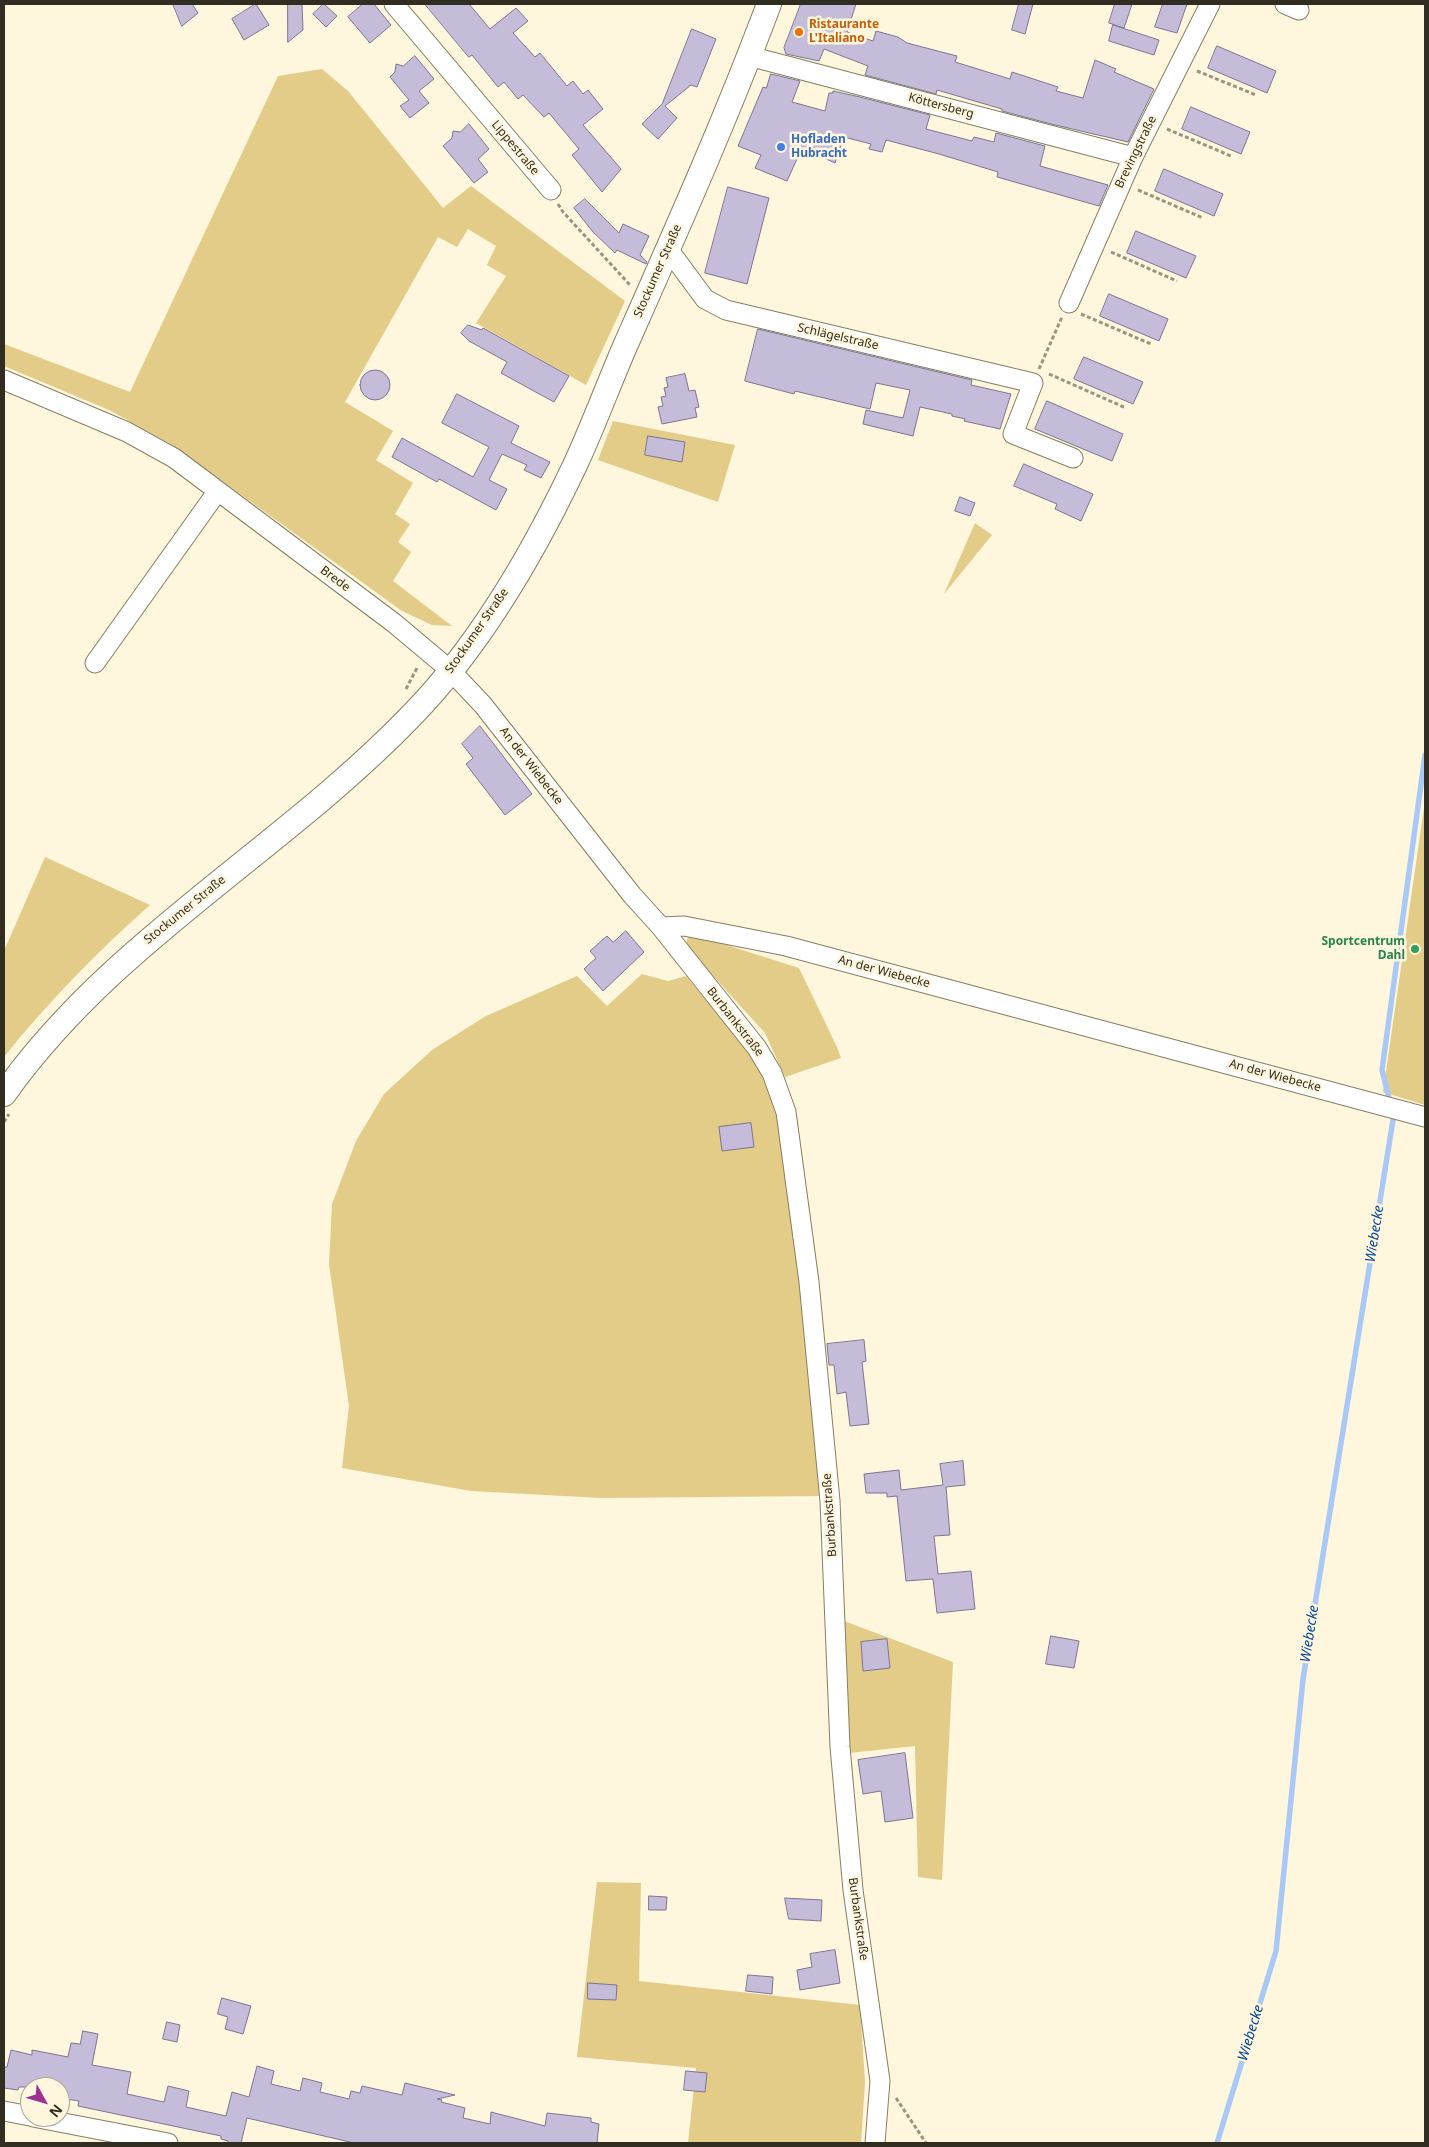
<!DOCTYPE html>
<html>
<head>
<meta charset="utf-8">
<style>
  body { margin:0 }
  #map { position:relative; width:1429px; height:2147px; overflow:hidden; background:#fef6dd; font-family:"Noto Sans",sans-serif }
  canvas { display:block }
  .frame { position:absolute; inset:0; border:5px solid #312d21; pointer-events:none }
  .north { position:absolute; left:20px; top:2077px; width:50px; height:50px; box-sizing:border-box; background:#fef6dd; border:1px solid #aca692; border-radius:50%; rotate:129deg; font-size:14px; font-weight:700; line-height:20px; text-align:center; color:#312d21 }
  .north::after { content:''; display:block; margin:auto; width:18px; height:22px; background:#9d3192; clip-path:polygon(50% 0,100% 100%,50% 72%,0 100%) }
</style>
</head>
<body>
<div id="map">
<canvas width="1429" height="2147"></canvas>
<div class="frame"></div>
<div class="north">N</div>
</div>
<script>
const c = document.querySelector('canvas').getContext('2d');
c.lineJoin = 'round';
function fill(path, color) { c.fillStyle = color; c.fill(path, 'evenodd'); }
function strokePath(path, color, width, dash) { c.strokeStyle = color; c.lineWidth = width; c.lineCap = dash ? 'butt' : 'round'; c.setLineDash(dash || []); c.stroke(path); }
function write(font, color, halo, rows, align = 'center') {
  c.font = font + ' "Noto Sans",sans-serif'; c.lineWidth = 5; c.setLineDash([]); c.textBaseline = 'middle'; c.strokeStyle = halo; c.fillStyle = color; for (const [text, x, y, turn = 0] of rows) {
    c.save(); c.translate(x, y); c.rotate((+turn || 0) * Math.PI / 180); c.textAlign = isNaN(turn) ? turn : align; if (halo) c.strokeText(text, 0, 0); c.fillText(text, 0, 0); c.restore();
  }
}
const green = new Path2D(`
  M322 69 348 91 443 208 471 186 625 301 586 385 476 323 506 276 487 265 496 246 468 229 457 247 438 237 345 402 393 431 376 460 413 483 395 514 410 524 398 542 411 552 393 581 452 626 432 625 402 611 171 444 109 410 4 366V344L130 392 278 76Z
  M613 421 735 445 718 502 598 460Z
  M975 523 992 535 944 594Z
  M1425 801V1105L1383 1092Z
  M45 857 150 905C97 952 48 1002 4 1057V951Z
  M692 934 799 968 837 1047 841 1058 785 1077 765 1033 686 946 687 939Z
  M642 974 668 981 686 976 751 1055 765 1078 778 1116 805 1332 821 1496 601 1498 471 1491 342 1468 349 1406 329 1264 332 1204 356 1141 384 1094 432 1050 486 1016 577 976 607 1006Z
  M844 1621 953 1662 942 1880 918 1877 915 1746 849 1753Z
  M597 1882 641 1883 639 1981 860 2005 865 2082 861 2143H688L696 2068 577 2057Z`);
const stream = new Path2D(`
  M1389 1098 1382 1070 1425 755
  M1217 2143 1276 1951 1303 1679 1393 1120`);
const building = new Path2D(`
  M173 4H192L198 13 182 26Z
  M256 4 269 25 244 40 232 19Z
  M288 4H302L303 30 288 42Z
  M324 4 337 16 326 27 313 14Z
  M363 4H374L391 25 370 43 348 17Z
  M425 4H469L490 29 516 8 528 21 513 33 535 57 540 53 567 86 573 81 583 94 588 90 603 109 583 125 621 169 602 192 572 155 579 149 549 113 544 117 523 95 518 99 504 82 498 87 472 55 469 57Z
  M801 4H856L847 32 873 41 876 31 898 37 907 43 957 56 955 62 1010 79 1012 72 1058 87 1056 91 1083 98 1095 60 1116 69 1114 72 1154 89 1128 142 1051 124 1002 111V109L937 90 936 94 865 75 868 66 824 49 819 61 786 54 784 48Z
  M1019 4H1033L1025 34 1012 30Z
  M1115 4H1132L1124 28 1109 23Z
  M1163 4H1187L1177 33 1155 27Z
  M1113 25 1159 40 1154 55 1109 41Z
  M692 29 716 39 697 87 691 85 665 106 677 118 658 139 642 124 662 104Z
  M1217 46 1276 71 1267 93 1208 68Z
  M415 56 434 79 419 91 429 103 410 118 400 106 409 100 390 77 395 72 396 64 403 66Z
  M771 74 800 81 792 102 825 111 829 93H833V91L860 97 930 115 926 129 972 141 974 137 994 142 996 133 1045 146 1040 166 1108 185 1099 206 997 177 998 172 939 154 886 140 882 152 869 149 871 144 844 137 835 163 802 148 787 181 755 168 761 155 738 146 763 87 766 88Z
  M1191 107 1250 132 1241 154 1182 129Z
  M469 124 489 149 478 159 488 172 474 183 443 146 452 138 453 131 460 132Z
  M1164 169 1223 194 1214 216 1155 191Z
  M728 187 769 198 747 284 705 273Z
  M585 199 619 233 623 224 649 236 640 255 647 262 646 264 617 250 615 253 593 232 574 208Z
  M1136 231 1196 256 1186 278 1127 253Z
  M1109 294 1168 319 1159 341 1100 316Z
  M468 325 482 330 483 328 569 376 554 402 501 373 507 362 469 341 461 333Z
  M758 329 972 380 971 385 1011 394 1000 429 964 421 965 419 952 416V414L920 407 913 436 863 424 866 410 903 418 910 390 876 383 870 409 795 391 794 394 745 381Z
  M1084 357 1143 382 1133 404 1074 379Z
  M360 385a15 15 0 1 1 30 0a15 15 0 1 1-30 0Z
  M685 374 689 391 695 390 699 407 695 408 697 417 662 424 658 407 663 406 661 397 666 396 664 388 668 387 666 378Z
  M457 394 519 426 511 443 550 462 541 478 524 470 527 465 502 454 489 480 507 489 496 510 439 479 437 482 392 457 402 438 473 477 489 447 442 423Z
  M1047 401 1123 434 1112 461 1035 429Z
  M648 436 685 442 682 462 645 455Z
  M1024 464 1093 494 1081 521 1055 509 1057 504 1014 486Z
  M960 497 975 503 970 516 955 511Z
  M480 726 532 794 505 815 466 764 473 758 462 744Z
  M626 931 644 952 603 991 584 969 596 958 590 951 607 936 613 942Z
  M751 1123 754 1147 722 1151 719 1127Z
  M864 1340 866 1361 862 1362 869 1424 850 1426 846 1392 837 1394 834 1365H829L827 1344Z
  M963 1461 965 1485 946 1487 950 1535 934 1536 938 1574 971 1571 975 1609 937 1613 933 1579 906 1581 897 1496 887 1497V1493H866L864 1474 899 1470 901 1490 943 1485 940 1464Z
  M1051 1636 1079 1641 1074 1668 1046 1664Z
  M887 1639 890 1668 863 1671 861 1642Z
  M905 1753 913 1818 885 1822 881 1791 863 1794 858 1760Z
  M649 1896 667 1897 666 1910H649Z
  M785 1898 822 1900 821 1921 789 1919Z
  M835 1950 840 1983 800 1990 797 1970 812 1967 810 1954Z
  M748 1975 773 1977 772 1994 746 1991Z
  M588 1983 617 1985 616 2000 588 1999Z
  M222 1998 251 2006 243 2034 225 2029 228 2017 218 2014Z
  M167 2022 180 2025 177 2042 163 2039Z
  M83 2031 98 2034 92 2065 131 2072 127 2094 164 2102 168 2086 189 2091 186 2107 226 2116 232 2092 249 2097 257 2066 274 2071 271 2084 300 2091 303 2078 322 2083 320 2092 349 2099 351 2091 360 2093 362 2086 402 2095 405 2083 455 2095 437 2099 442 2100 441 2102 465 2108 463 2118 490 2124 491 2112 545 2126 547 2113 591 2118V2122L599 2124 597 2143H354L247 2118 241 2143H228V2141L221 2139V2136L78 2106 79 2101 60 2098V2087H19L18 2090 4 2088V2067H7L11 2050 32 2055V2050L68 2057 71 2043 80 2044Z
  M686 2071 707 2073 705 2092 684 2090Z`);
const path = new Path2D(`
  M1197 71 1256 95
  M1167 129 1231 156
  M1138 190 1203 218
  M558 204 563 212 630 285
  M1111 252 1177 281
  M1081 314 1151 344
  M1039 369 1062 317
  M1049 374 1126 408
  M406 689 418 666
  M4 1122 9 1114
  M896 2098 926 2143`);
const minor = new Path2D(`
  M394 4 551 190
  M1285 4 1299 10
  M749 56 1133 157
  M668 249 705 299 726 310 1033 383 1013 434 1073 458
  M1069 303 1133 157 1210 4
  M4 380 127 432 174 458 394 623 450 670 483 705 632 895 661 927 684 926 786 946 1425 1117
  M95 663 217 492
  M661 927 757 1048 772 1073 786 1112 809 1282 830 1501 840 1747 853 1890 880 2081 875 2143
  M4 2111 30 2116
  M33 2117 168 2143`);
const major = new Path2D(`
  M4 1094C113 940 284 849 413 714 480 645 535 550 576 463 594 424 609 383 626 344 676 231 726 119 769 4`);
const markers = [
  [799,32,5,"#e8710a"],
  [781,147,5,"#3f7fe0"],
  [1415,949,5,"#2e9e5b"]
];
const foodNames = [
  ["Ristaurante",809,25],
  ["L'Italiano",809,39]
];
const streetNames = [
  ["Köttersberg",941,106,15],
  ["Lippestraße",515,148,50],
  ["Brevingstraße",1136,152,-64],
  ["Stockumer Straße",658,271,-66],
  ["Schlägelstraße",838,337,13],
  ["Brede",335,579,37],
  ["Stockumer Straße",477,631,-55],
  ["An der Wiebecke",531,766,52],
  ["Stockumer Straße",185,910,-39],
  ["An der Wiebecke",884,972,15],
  ["Burbankstraße",735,1022,52],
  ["An der Wiebecke",1275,1076,15],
  ["Burbankstraße",830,1515,-94],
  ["Burbankstraße",858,1919,82]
];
const shopNames = [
  ["Hofladen",791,140],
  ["Hubracht",791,154]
];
const leisureNames = [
  ["Sportcentrum",1405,942],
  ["Dahl",1405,956]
];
const waterNames = [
  ["Wiebecke",1375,1234,-81],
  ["Wiebecke",1310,1634,-81],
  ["Wiebecke",1251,2033,-73]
];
fill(green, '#e2cc87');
strokePath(stream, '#a9c8f6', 5.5);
fill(building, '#c5bcda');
strokePath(building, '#7d7591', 1);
strokePath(minor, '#877e61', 21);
strokePath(major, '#877e61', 26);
strokePath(path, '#999380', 3, [4, 2.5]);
strokePath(minor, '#fff', 19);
strokePath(major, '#fff', 24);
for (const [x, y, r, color] of markers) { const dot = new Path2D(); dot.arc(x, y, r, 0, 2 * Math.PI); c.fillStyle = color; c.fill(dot); strokePath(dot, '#fef6dd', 2); }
write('bold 12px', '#c56008', '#fef6dd', foodNames, 'left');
write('12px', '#312d21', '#fef6dd', streetNames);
write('bold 12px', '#366cbe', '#fef6dd', shopNames, 'left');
write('bold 12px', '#27864d', '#fef6dd', leisureNames, 'right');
write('italic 14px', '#00459a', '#fef6dd', waterNames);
</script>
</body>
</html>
